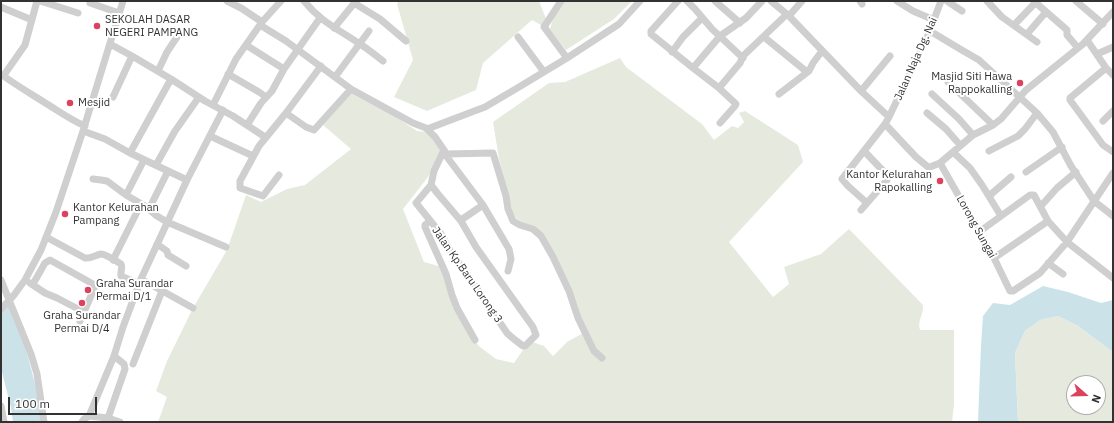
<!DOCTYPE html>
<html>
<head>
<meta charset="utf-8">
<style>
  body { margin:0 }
  #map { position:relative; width:1114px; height:423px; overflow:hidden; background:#fff; font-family:"IBM Plex Sans",sans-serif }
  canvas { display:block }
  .frame { position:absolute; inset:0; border:2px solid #323232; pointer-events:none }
  .north { position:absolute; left:1066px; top:375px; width:40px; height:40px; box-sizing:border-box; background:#fff; border:1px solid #adadad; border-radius:50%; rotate:110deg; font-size:11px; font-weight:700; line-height:16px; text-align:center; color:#323232 }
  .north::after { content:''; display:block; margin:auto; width:14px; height:18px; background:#db4260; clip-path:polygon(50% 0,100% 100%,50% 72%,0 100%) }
  .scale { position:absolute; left:8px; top:397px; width:89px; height:18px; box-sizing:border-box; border:2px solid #323232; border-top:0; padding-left:5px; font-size:12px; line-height:14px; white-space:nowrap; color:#323232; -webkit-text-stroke:3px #fff; paint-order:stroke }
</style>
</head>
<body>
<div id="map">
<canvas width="1114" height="423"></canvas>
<div class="frame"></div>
<div class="north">N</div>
<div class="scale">100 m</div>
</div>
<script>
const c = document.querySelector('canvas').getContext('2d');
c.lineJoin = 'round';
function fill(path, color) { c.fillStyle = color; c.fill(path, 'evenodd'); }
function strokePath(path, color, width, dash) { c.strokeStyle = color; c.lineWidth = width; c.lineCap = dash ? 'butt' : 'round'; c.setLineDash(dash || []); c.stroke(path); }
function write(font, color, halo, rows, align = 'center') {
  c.font = font + ' "IBM Plex Sans",sans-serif'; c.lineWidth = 4; c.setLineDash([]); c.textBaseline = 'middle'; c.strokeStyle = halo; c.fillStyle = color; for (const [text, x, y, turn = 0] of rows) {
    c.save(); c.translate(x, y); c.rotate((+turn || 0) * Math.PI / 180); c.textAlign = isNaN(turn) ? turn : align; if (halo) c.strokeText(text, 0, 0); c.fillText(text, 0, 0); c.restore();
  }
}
const green = new Path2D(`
  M399 1H539L550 29 557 4 560 1H632L614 19 566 50 550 30 532 20 483 63 476 90 427 111 394 97 413 60 397 4Z
  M620 58 626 67 702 124 714 140 732 126 738 128 744 122 739 113 745 111 798 145 803 162 729 242 773 297 789 284 784 267 821 254 849 229 923 305C924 314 917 321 920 330H954V405L952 422H158L167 397 156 391 167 361 193 308 227 250 246 195 261 202 287 189 305 185 351 149 323 125 351 92 396 117 417 131 427 132 442 152 428 177 403 209 424 262 442 267 475 341 480 347 496 359 514 363 525 347 532 342 544 346 553 356 567 342 585 332 548 243 535 226 523 223 516 218 512 211 499 159 493 122 549 83 565 82Z
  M1058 316 1078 326 1113 352V422H1018L1015 353 1025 331 1040 320ZM1074 383H1098V407H1074Z`);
const water = new Path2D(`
  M1043 286 1068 292 1101 303 1113 300V352L1078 326 1058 316 1040 320 1025 331 1015 353 1018 422H978L981 345 983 316 993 303 1010 305Z
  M9 304 26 349 35 384 42 422H13L11 408 1 368V313Z`);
const minor = new Path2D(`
  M37 1 25 45 4 75 5 77C19 87 33 95 47 104 60 112 71 120 85 126
  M40 1 78 13
  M227 1 241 8 262 22
  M304 1C321 22 338 29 360 44 368 49 375 55 383 61
  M561 1 544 27 567 58
  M678 1 651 31V34L693 68 719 88
  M687 1 695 9 712 29 743 58
  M715 1 740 23
  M771 1 789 16 861 91 889 117
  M860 1 862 4
  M897 1 913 11 934 20
  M947 1 962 11
  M987 1 1002 17 1037 42
  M1076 1 1103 24
  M90 3 119 13
  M354 3 380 19 406 41
  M1036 3 1067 30V35L1078 48
  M1 7 32 20
  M789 16 802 1
  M260 25 286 41 351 89 413 123 426 128 435 137 444 150 447 157 483 205 509 249 511 259 508 271
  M1014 25 1037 1
  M334 28 356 1
  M930 31 960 49 979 60 1037 113 1053 132 1071 166 1094 201 1113 216
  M1027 34 1046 12
  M518 37 544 72
  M764 37 807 72
  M1087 40 1106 68 1113 75
  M110 44 132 56 171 79 205 101 233 116 265 137
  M246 45 284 69
  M672 52 683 37 702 18
  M1097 54 1113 47
  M693 68 720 36 746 18 762 1
  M1106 68 1070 98V100L1103 145 1113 152
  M158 71 167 52 179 34
  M228 74 259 92 266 97
  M335 77 369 31
  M948 82 993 125
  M861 91 890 56
  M779 94 809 71 813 63 822 51
  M932 94 959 119 973 135
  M113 97 132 56
  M213 105 236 59 262 22 281 1
  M286 113 306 127 314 130 351 89
  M927 113 946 129 960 145
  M1103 121 1113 111
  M720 123 735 106 736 104 719 88 740 63 743 56 787 14
  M885 124 916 157 928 167H930L940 163 973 135 993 125 1001 119 1026 90 1083 44 1113 12
  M247 125 261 103 272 91 284 69 320 18
  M427 129 485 107 514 90 567 58 619 24 640 1
  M83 131 105 139 130 153 187 180
  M210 136 253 156
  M989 151 1018 136 1025 129 1037 113
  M953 152 970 168 982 185 1001 216
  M130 153 171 79
  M446 154 493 153 506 196 508 209 513 221 520 225 533 229 541 236 553 257 569 291 578 318 594 351 602 358
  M940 163 994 258 1010 291H1013L1040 273 1067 242 1113 173
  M156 165 175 131 199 97
  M1026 172 1062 147
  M279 175 263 196 240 188V181L259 146 286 113 321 66
  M93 179 101 180 107 181 126 195 145 206 157 216 167 222 226 247
  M431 185 438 194 461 221 476 247 533 327 536 335 525 346H523C518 342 512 338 507 333L463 268 452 254 441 234 416 203 431 185 434 171 444 150
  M126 195 144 160
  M989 196 1011 177
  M867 203 848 186 842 179 885 124 889 117 929 33 941 1
  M1041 206 1057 188 1076 172
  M149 209 168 171
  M861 210 887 180 888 176 864 151
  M461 220 483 205
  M430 221 425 225V227L446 274 452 295 457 308 475 340
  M979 232 1030 195H1034L1048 221 1067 242 1113 278
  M46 237 85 258C91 259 95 255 101 254 106 254 116 261 121 264 123 268 120 272 121 276L139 284
  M157 244 167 251 168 255 186 266
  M994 258 1048 221
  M113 260 141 204
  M1048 263 1063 274
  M141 279 193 308
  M1 280 31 354 37 374 44 422
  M30 283 45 293 57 298 84 312
  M33 284 45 263 50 260 93 284 95 286 94 289 80 321
  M1 309 14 295 25 280 41 250 56 212 83 131 123 1
  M133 364 162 291
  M1 406 4 422
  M89 416 108 418 125 369 124 364 114 356
  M108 418 120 422
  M82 422 84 419 89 416 114 356 123 327 141 279 187 180 223 110`);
const markers = [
  [97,26,4,"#db4260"],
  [1020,83,4,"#db4260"],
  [70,103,4,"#db4260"],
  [940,181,4,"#db4260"],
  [65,214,4,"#db4260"],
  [88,290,4,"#db4260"],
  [82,303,4,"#db4260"]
];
const poiNames = [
  ["SEKOLAH DASAR",105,20],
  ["NEGERI PAMPANG",105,33],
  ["Masjid Siti Hawa",1012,77,"right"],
  ["Rappokalling",1012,90,"right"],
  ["Mesjid",78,103],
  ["Kantor Kelurahan",932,175,"right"],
  ["Rapokalling",932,188,"right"],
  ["Kantor Kelurahan",73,208],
  ["Pampang",73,221],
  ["Graha Surandar",96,284],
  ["Permai D/1",96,297],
  ["Graha Surandar",82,316,"center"],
  ["Permai D/4",82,329,"center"]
];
const streetNames = [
  ["Jalan Naja Dg. Nai",916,59,-66],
  ["Lorong Sungai",976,227,61],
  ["Jalan Kp.Baru Lorong 3",467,275,55]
];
fill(green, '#e6eade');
fill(water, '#cce2e9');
strokePath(minor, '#cfcfcf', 7);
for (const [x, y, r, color] of markers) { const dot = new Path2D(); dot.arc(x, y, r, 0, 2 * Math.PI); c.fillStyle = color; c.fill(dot); strokePath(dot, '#fff', 1.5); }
write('11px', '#323232', '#fff', poiNames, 'left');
write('11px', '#323232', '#fff', streetNames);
</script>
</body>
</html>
